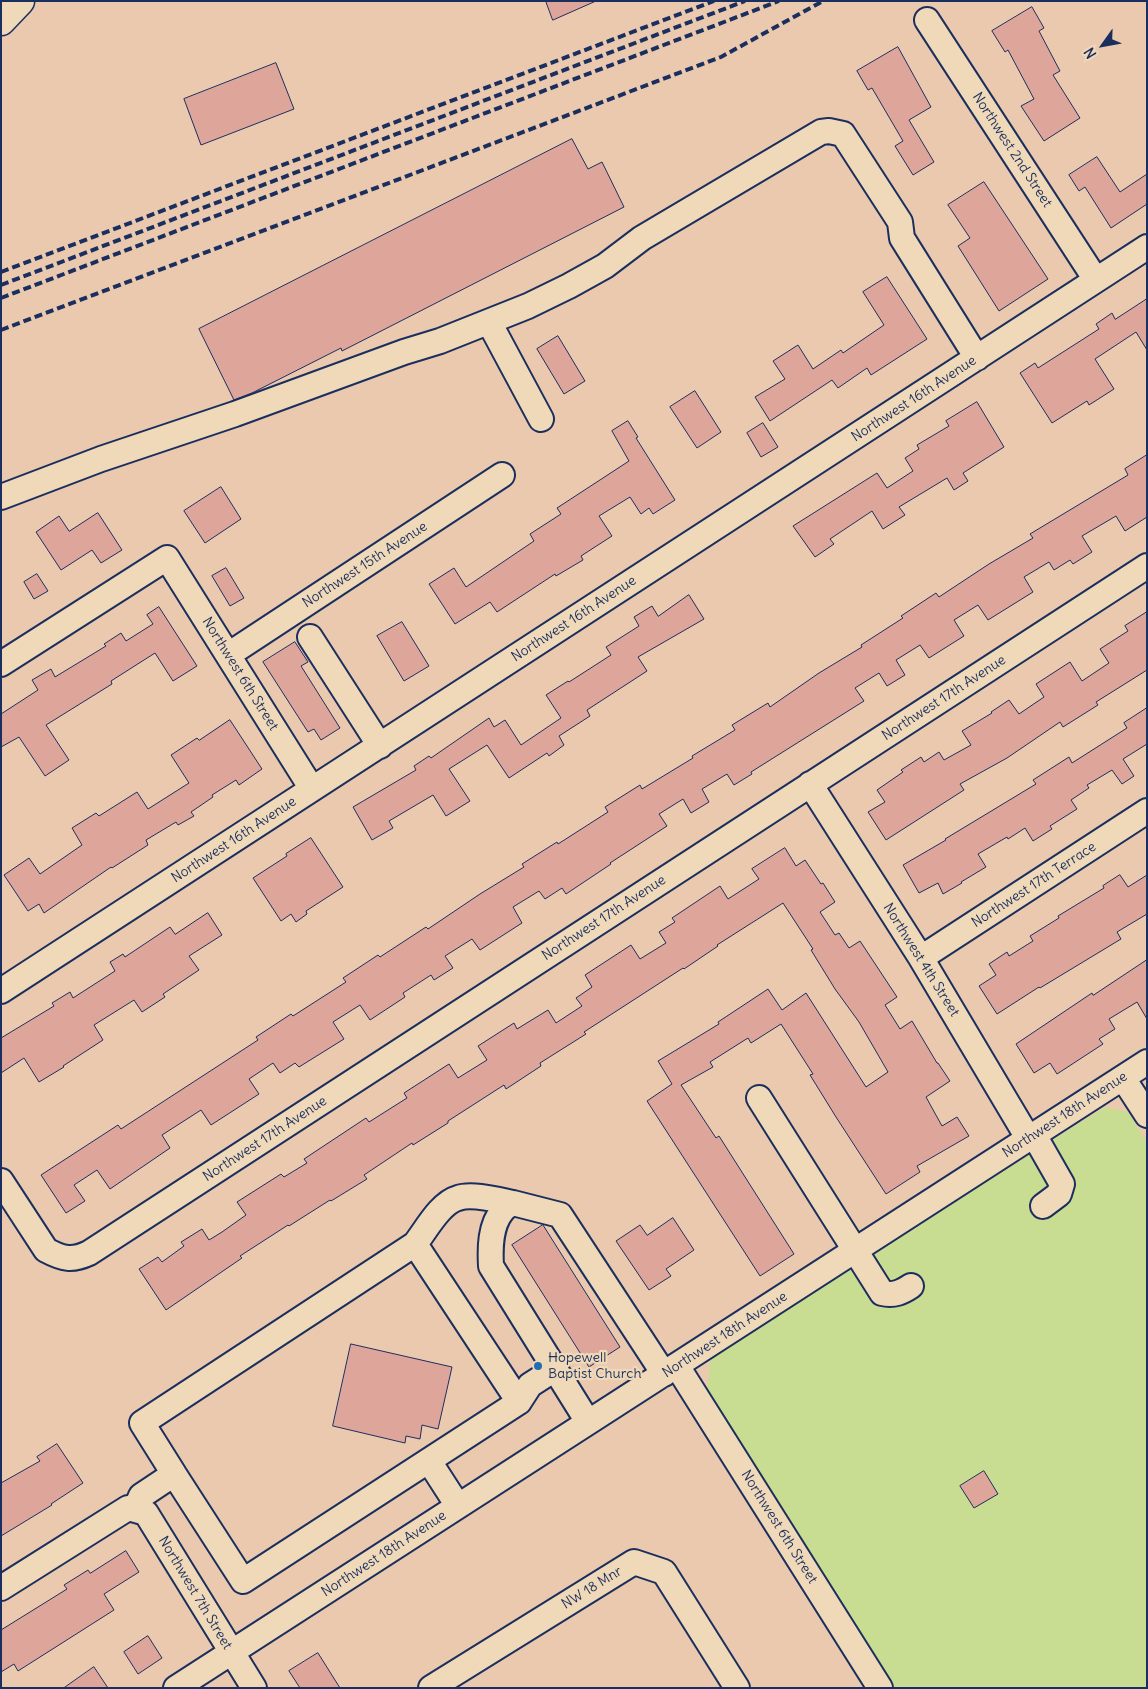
<!DOCTYPE html>
<html>
<head>
<meta charset="utf-8">
<style>
  body { margin:0 }
  #map { position:relative; width:1148px; height:1689px; overflow:hidden; background:#ebc9af; font-family:Delius,sans-serif }
  canvas { display:block }
  .frame { position:absolute; inset:0; border:2px solid #1b2f5e; pointer-events:none }
  .north { position:absolute; left:1078px; top:20px; width:50px; height:50px; -webkit-text-stroke:4px #f0d9b8; paint-order:stroke; rotate:238deg; font-size:14px; font-weight:700; line-height:20px; text-align:center; color:#1b2f5e }
  .north::after { content:''; display:block; margin:auto; width:18px; height:22px; background:#1b2f5e; clip-path:polygon(50% 0,100% 100%,50% 72%,0 100%) }
</style>
</head>
<body>
<div id="map">
<canvas width="1148" height="1689"></canvas>
<div class="frame"></div>
<div class="north">N</div>
</div>
<script>
const c = document.querySelector('canvas').getContext('2d');
c.lineJoin = 'round';
function fill(path, color) { c.fillStyle = color; c.fill(path, 'evenodd'); }
function strokePath(path, color, width, dash) { c.strokeStyle = color; c.lineWidth = width; c.lineCap = dash ? 'butt' : 'round'; c.setLineDash(dash || []); c.stroke(path); }
function write(font, color, halo, rows, align = 'center') {
  c.font = font + ' Delius,sans-serif'; c.lineWidth = 4.5; c.setLineDash([]); c.textBaseline = 'middle'; c.strokeStyle = halo; c.fillStyle = color; for (const [text, x, y, turn = 0] of rows) {
    c.save(); c.translate(x, y); c.rotate((+turn || 0) * Math.PI / 180); c.textAlign = isNaN(turn) ? turn : align; if (halo) c.strokeText(text, 0, 0); c.fillText(text, 0, 0); c.restore();
  }
}
const green = new Path2D(`
  M1105 1107 1128 1112 1147 1142V1688H894L707 1390 711 1355Z`);
const building = new Path2D(`
  M546 1H596L553 20Z
  M1032 7 1044 28 1039 31 1060 71 1053 75 1080 118 1044 141 1021 106 1034 99 1008 50 1005 52 992 31Z
  M898 47 931 107 909 120 934 162 913 175 895 146 903 141 872 88 868 90 857 71Z
  M276 63 294 109 201 145 184 99Z
  M572 139 588 169 602 162 624 207 342 351 341 348 252 393 234 400 199 329Z
  M1097 157 1120 192 1147 174V204L1111 228 1085 187 1079 191 1069 175Z
  M984 182 1048 279 999 311 958 246 970 238 948 205Z
  M887 277 927 339 871 375 867 368 838 388 832 380 770 421 755 397 785 379 773 361 798 345 813 369 841 350 843 353 884 325 863 292Z
  M1147 299V350L1136 332 1095 359 1114 389 1089 405 1087 401 1052 423 1020 373 1035 363 1038 368 1099 329 1096 324 1112 313 1115 319Z
  M558 336 585 381 564 394 537 349Z
  M695 391 721 432 697 448 670 407Z
  M977 402 1004 447 963 473 968 481 954 490 947 478 899 507 905 515 883 529 872 511 830 539 834 544 815 557 793 526 877 473 887 488 913 471 905 458 919 449 917 445 949 426 946 421Z
  M628 421 638 437 636 438 675 500 653 514 649 508 641 514 630 497 599 516 612 536 581 556 583 560 556 576 555 574 497 612 490 602 455 624 429 584 454 568 466 587 534 541 530 534 561 514 557 508 629 461 612 431Z
  M763 423 778 447 761 457 747 433Z
  M1147 455V517L1125 531 1116 516 1082 536 1092 552 1073 564 1070 560 1054 570 1049 562 1024 577 1033 592 988 620 978 605 954 620 964 636 929 658 920 645 896 660 905 675 887 686 879 673 855 688 864 701 751 772 752 774 734 785 727 774 702 789 709 802 691 813 683 799 659 814 667 826 610 863 611 864 566 894 562 888 545 899 539 891 513 907 522 923 480 950 472 939 445 956 453 968 434 980 431 975 403 993 405 997 370 1020 360 1005 333 1022 344 1039 299 1067 295 1063 280 1073 273 1063 249 1079 259 1094 211 1125 201 1110 187 1119 162 1135 170 1148 110 1189 97 1170 74 1185 85 1201 66 1213 41 1175 118 1125 121 1129 258 1040 256 1037 291 1014 293 1016 346 982 343 978 378 955 380 957 426 927 428 929 480 894 524 867 522 864 557 842 558 844 608 812 605 807 640 785 642 789 693 758 692 756 735 730 732 725 768 703 770 707 819 673 862 647 861 645 903 618 901 616 936 593 939 597 989 564 1033 538 1030 534 1128 475 1125 469Z
  M221 487 241 519 205 543 184 511Z
  M98 513 122 550 101 563 92 550 61 570 36 532 59 516 69 531Z
  M226 568 244 598 230 606 212 576Z
  M37 574 48 591 34 599 24 582Z
  M689 595 704 619 638 657 647 671 587 710 590 716 559 736 564 745 549 756 547 753 509 778 487 745 449 769 470 801 446 816 433 795 389 821 393 828 372 840 353 807 416 770 414 766 429 756 431 758 489 718 494 727 505 720 521 745 561 718 546 695 568 681 569 682 611 655 606 647 639 626 634 617 652 606 658 616Z
  M159 607 197 666 173 681 155 653 111 681 112 684 46 725 69 760 45 776 19 737 1 747V714L38 690 32 680 51 669 55 677 106 646 104 644 121 633 126 641 153 624 147 615Z
  M1147 612V670L1096 702 1098 705 1063 727 1060 722 1007 758 960 784 964 790 886 840 868 812 885 802 877 790 903 772 901 770 921 757 924 762 939 752 944 760 971 745 962 731 992 713 991 712 1009 700 1019 714 1044 697 1036 684 1070 662 1082 681 1109 663 1100 649 1128 631 1125 626Z
  M402 622 429 666 404 681 377 636Z
  M295 642 308 662 301 666 340 728 321 740 314 729 308 732 263 662Z
  M1147 708V744L1123 759 1134 776 1122 784 1112 770 1087 785 1089 788 1071 800 1077 809 1050 826 1052 829 1033 841 1025 828 1008 839 1007 837 978 854 986 867 961 882 962 883 943 894 938 883 919 893 903 865 946 840 945 839 1036 784 1033 780 1069 757 1072 763 1127 728 1124 723Z
  M230 720 262 769 239 785 236 780 212 795 213 797 191 812 194 816 178 825 176 822 146 840 148 845 112 868 111 867 44 913 39 904 28 911 4 875 29 858 40 874 82 845 72 828 96 813 99 816 137 792 148 809 189 783 171 755 197 738 199 740Z
  M311 838 343 887 306 911 307 914 296 922 291 914 281 921 253 878 287 856 286 854Z
  M785 848 796 866 805 860 821 884 823 883 835 902 820 912 835 935 839 933 849 948 860 941 897 997 885 1005 900 1029 912 1021 937 1063H938L950 1081 926 1097 942 1126 957 1117 969 1136 917 1166 920 1172 886 1194 836 1117 810 1075 813 1074 781 1024 751 1043 748 1038 710 1062 713 1067 681 1085 716 1138 719 1136 794 1254 760 1276 647 1101 672 1084 658 1061 719 1024 718 1022 768 989 782 1010 806 993 866 1087 888 1072 859 1022 835 989 811 950 813 949 783 903 717 945 718 946 684 969 683 968 584 1032 586 1034 540 1063 541 1066 506 1089 504 1085 448 1121V1123L413 1145 412 1143 364 1175 367 1179 331 1201 330 1200 289 1226 288 1225 240 1256 242 1258 166 1310 139 1269 158 1257 162 1262 184 1246 181 1242 202 1229 209 1240 222 1232 246 1215 237 1202 281 1174 284 1177 307 1163 304 1159 366 1118 369 1122 407 1098 404 1093 449 1064 458 1078 487 1060 478 1046 514 1023 517 1029 548 1010 556 1023 582 1006 576 998 592 987 585 975 631 945 640 959 666 943 659 932 675 922 672 918 720 886 728 899 759 879 752 869Z
  M1120 875 1128 887 1147 875V914L1117 932 1121 939 1040 988 1039 987 997 1014 979 986 996 975 989 964 1007 952 1009 956 1033 941 1030 936 1059 918 1058 916 1104 888 1103 886Z
  M208 913 222 935 189 956 199 970 163 994 165 997 142 1012 134 1000 94 1025 103 1040 63 1066 64 1067 39 1082 24 1058 1 1073V1038L54 1006 52 1003 70 992 73 998 115 971 110 962 123 954 125 957 170 927 175 934Z
  M1147 960V1019L1137 1002 1109 1019 1115 1029 1099 1039 1103 1044 1057 1074 1050 1063 1034 1073 1016 1044 1092 993 1093 995Z
  M673 1218 694 1250 666 1269 671 1276 649 1290 616 1241 640 1225 647 1235Z
  M543 1225 620 1347 589 1367 512 1245Z
  M351 1344 452 1367 438 1429 422 1425 420 1439 406 1436 405 1443 333 1426Z
  M57 1444 83 1483 51 1504 52 1505 1 1536V1483L40 1461 37 1457Z
  M984 1471 998 1494 974 1508 960 1486Z
  M126 1551 139 1572 104 1594 114 1610 18 1671 14 1664 1 1672V1630L67 1589 64 1585 88 1570 90 1573Z
  M148 1636 162 1658 138 1674 124 1652Z
  M318 1653 340 1688H300L289 1671Z
  M94 1667 108 1688H64Z`);
const minor = new Path2D(`
  M927 20 1096 280
  M489 322 541 419
  M1 497 101 459 235 414 404 352 440 341 528 306 569 286 605 266 642 238 821 132 829 131 843 134 900 222 902 238 977 358
  M310 637 380 746
  M228 655 502 475
  M1 664 167 558 312 789
  M810 784 921 958 1028 1138
  M921 958 1147 811
  M1 991 1147 247
  M1123 1078 1147 1115
  M759 1098 882 1293C894 1296 902 1292 911 1286
  M1034 1135 1062 1184 1059 1194 1043 1206
  M1 1181 46 1250C63 1259 72 1261 89 1253L1147 566
  M415 1244C426 1230 440 1203 458 1198 472 1193 498 1200 513 1203
  M677 1366 880 1688
  M555 1369 588 1422
  M519 1402 530 1385 555 1369 491 1266C490 1248 490 1225 503 1210 505 1207 510 1205 513 1203L560 1215 664 1374
  M429 1461 458 1506
  M135 1510 141 1496 174 1474 243 1581 519 1402 415 1244 142 1423 174 1474
  M1 1588 128 1508 146 1513 254 1688
  M176 1688 1147 1062
  M431 1688 634 1562 664 1572 737 1688`);
const major = new Path2D(`
  M1 21 20 1`);
const rail = new Path2D(`
  M1 272 714 1
  M1 285 745 1
  M1 298 779 1
  M1 330 721 57 823 1`);
const markers = [
  [538,1366,5,"#1f6fb2"]
];
const streetNames = [
  ["Northwest 2nd Street",1012,150,57],
  ["Northwest 16th Avenue",914,399,-33],
  ["Northwest 15th Avenue",365,565,-33],
  ["Northwest 16th Avenue",574,619,-33],
  ["Northwest 6th Street",240,674,58],
  ["Northwest 17th Avenue",944,698,-33],
  ["Northwest 16th Avenue",234,840,-33],
  ["Northwest 17th Terrace",1034,885,-33],
  ["Northwest 17th Avenue",604,918,-33],
  ["Northwest 4th Street",921,960,58],
  ["Northwest 18th Avenue",1065,1115,-33],
  ["Northwest 17th Avenue",265,1139,-33],
  ["Northwest 18th Avenue",725,1335,-33],
  ["Northwest 6th Street",779,1527,58],
  ["Northwest 18th Avenue",384,1554,-33],
  ["NW 18 Mnr",592,1588,-32],
  ["Northwest 7th Street",195,1593,59]
];
const poiNames = [
  ["Hopewell",548,1358],
  ["Baptist Church",548,1374]
];
fill(green, '#c8dd92');
fill(building, '#dea59b');
strokePath(building, '#1b2f5e', 1);
strokePath(minor, '#1b2f5e', 28);
strokePath(major, '#1b2f5e', 31);
strokePath(minor, '#f0d9b8', 24);
strokePath(major, '#f0d9b8', 28);
strokePath(rail, '#1b2f5e', 4, [8, 4]);
for (const [x, y, r, color] of markers) { const dot = new Path2D(); dot.arc(x, y, r, 0, 2 * Math.PI); c.fillStyle = color; c.fill(dot); strokePath(dot, '#f0d9b8', 2); }
write('14px', '#1b2f5e', '#f0d9b8', streetNames);
write('14px', '#1b2f5e', '#f0d9b8', poiNames, 'left');
</script>
</body>
</html>
